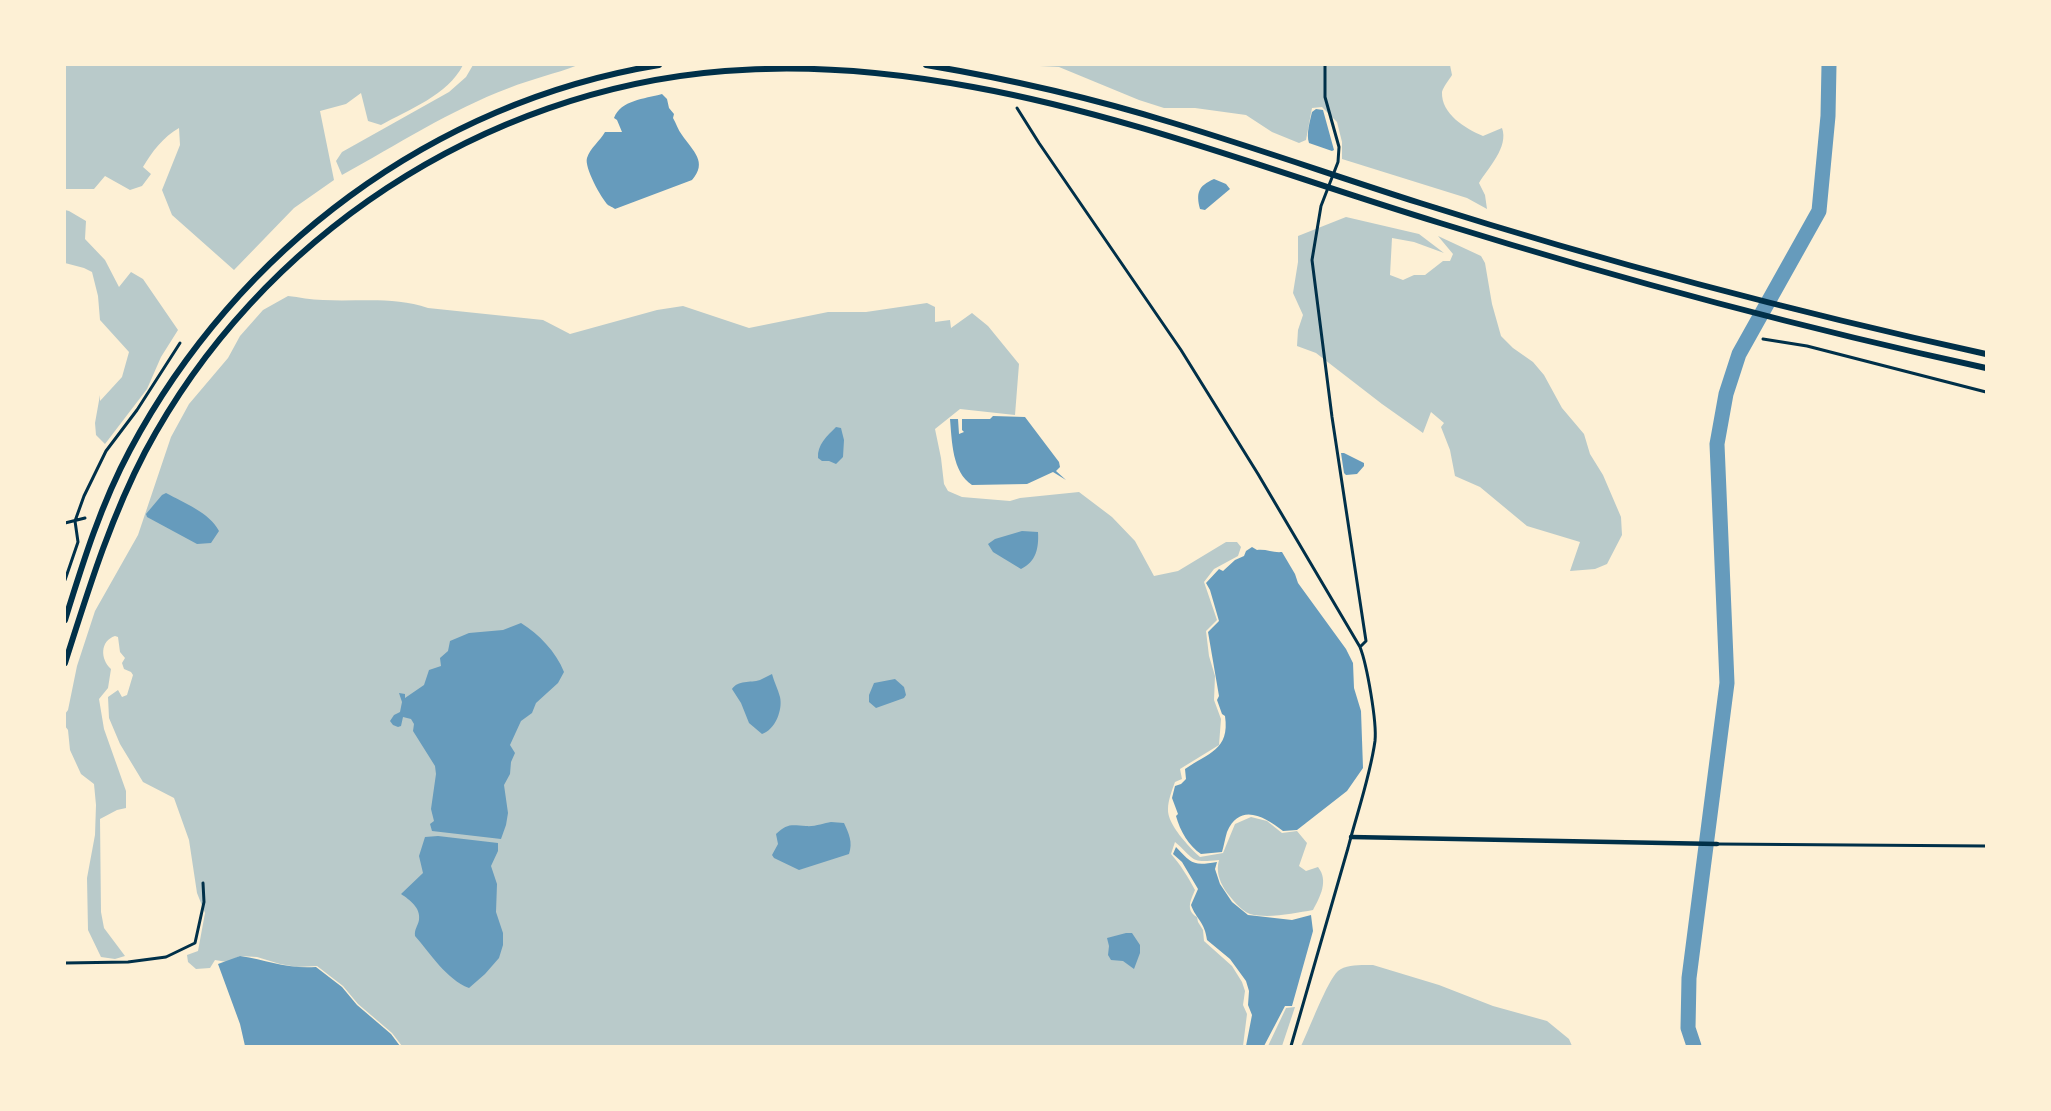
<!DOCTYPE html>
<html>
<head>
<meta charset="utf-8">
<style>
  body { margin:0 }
  #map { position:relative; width:2051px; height:1111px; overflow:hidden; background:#fdf0d5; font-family:"Golos Text",sans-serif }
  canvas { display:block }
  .frame { position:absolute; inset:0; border:66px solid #fdf0d5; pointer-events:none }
</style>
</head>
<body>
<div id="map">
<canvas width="2051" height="1111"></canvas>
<div class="frame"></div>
</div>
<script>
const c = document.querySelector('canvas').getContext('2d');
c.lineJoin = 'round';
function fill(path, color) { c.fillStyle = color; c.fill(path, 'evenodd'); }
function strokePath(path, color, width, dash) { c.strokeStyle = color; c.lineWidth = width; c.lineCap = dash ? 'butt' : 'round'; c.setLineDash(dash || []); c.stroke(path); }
const green = new Path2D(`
  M65 65H463C448 95 408 110 381 125L368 121 361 93 346 104 320 111 334 180 294 208 234 270 172 215 162 190 180 145 179 128C164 136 151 153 143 167L151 174 142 186 130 190 105 176 94 189H65Z
  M473 65H578C555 74 531 79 509 88 450 110 397 145 342 175L336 161 342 152 449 92 466 77Z
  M1020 65H1450L1452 75C1449 80 1443 87 1442 92 1441 114 1466 129 1483 136L1502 128C1509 147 1488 168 1479 183L1485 195 1487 209 1467 198 1342 159V142L1337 122 1322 107 1312 108 1306 140 1299 143 1272 132 1246 115 1195 108H1164L1139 100 1059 67Z
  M65 210 69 211 86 221 85 239 105 260 119 287 131 272 143 279 178 330 161 357 147 389 105 444 96 435 95 423 100 395V401L122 377 129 352 100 320 98 296 92 272 84 268 65 263Z
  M1346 217 1419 234 1444 253 1414 242 1392 238 1390 275 1403 280 1414 275H1425L1443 261H1450L1453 254 1438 236 1481 256 1485 263 1492 304 1501 336 1513 348 1533 362 1544 375 1562 408 1584 434 1590 454 1603 475 1621 517 1622 535 1607 564 1595 569 1570 571 1580 542 1527 526 1480 487 1455 476 1450 450 1441 427 1444 423 1431 412 1423 433 1382 404 1316 353 1297 346 1298 330 1303 315 1293 293 1298 262V236Z
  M288 296C299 297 311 300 323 300 359 302 394 296 428 308L543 320 570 334 657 310 683 306 749 328 828 312H866L927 303 935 307V322L950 320 951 328 972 313 988 326 1019 364 1015 415 960 409 935 429 941 458 944 484 948 491 962 497 1010 501 1020 498 1079 492 1112 517 1135 541 1154 576 1178 571 1226 542H1237L1241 547 1238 556 1214 569 1204 582 1217 620 1206 631 1209 656 1215 676 1214 700 1221 719 1219 745 1180 769 1182 779 1175 782C1172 790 1168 801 1168 809 1167 824 1189 847 1200 857L1223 853 1235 824 1251 817 1267 821 1282 833 1297 831 1307 843 1299 866 1306 871 1318 867C1329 881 1320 897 1313 910 1295 913 1269 919 1250 914 1240 910 1231 898 1225 890 1219 880 1216 871 1219 860 1189 863 1196 860 1175 842L1171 854C1180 864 1188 877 1195 890 1191 900 1185 910 1197 917L1198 922 1203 930 1204 941 1232 966 1242 982 1245 991 1243 1005 1247 1014 1243 1046H402L392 1033 358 1004 343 986 317 966 297 967 280 964 257 957 240 956 227 962 215 960 210 968 196 969 188 962 187 955 198 951 205 913 197 893 189 840 174 798 143 782 120 744 109 718 108 697 118 690 122 697 127 695 133 675 131 672 124 669 122 663 125 658 120 652 118 637 115 636C100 641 100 659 111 669L108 688 99 699 104 729 126 791V808L117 810 100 819 101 912 104 928 125 956 115 959 101 957 88 930 87 878 95 835 96 805 94 784 81 774 70 750 68 730 65 726V714L68 710 77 666 95 611 138 535 171 437 189 404 228 358 240 336 263 310Z
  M1373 965 1439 985 1493 1006 1547 1021 1569 1039 1572 1046H1301C1309 1030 1327 981 1338 971 1346 964 1363 965 1373 965Z
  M1295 1007 1282 1046H1268L1286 1008Z`);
const water = new Path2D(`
  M662 94 667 99 669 108 674 114 673 118C676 123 678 130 682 135 693 151 708 162 692 180L615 209C614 208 608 205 608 205 601 198 584 167 587 158 590 148 600 141 605 132H622L617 120 614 118C621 100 644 99 662 94Z
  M1316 109 1323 110 1334 150 1332 151 1309 143C1306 134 1310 121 1312 112Z
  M1214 179 1226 184 1230 189 1205 210 1200 209C1196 193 1198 186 1214 179Z
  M993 416 1025 417 1059 462 1060 467 1056 471 1066 480 1053 472 1027 484 972 485C952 472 952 441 950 419H958L959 434 964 432 962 430V419H990Z
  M836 427 841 428 844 440 843 457 836 464 829 461H822L818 458C817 445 827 436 836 427Z
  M1341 453H1344L1364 463V466L1357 474 1346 475 1344 473Z
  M166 493C184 503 209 512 219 531L211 543 197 544 147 517 146 514 162 495Z
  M1022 531 1038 532C1039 548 1036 562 1021 569L993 552 988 544 995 539Z
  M1252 547 1257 550C1267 549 1273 553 1282 552L1295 574 1298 583 1346 649 1353 663 1354 688 1361 711 1363 768 1347 791 1297 830 1283 831C1265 817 1240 802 1227 832 1225 839 1224 845 1222 852L1201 854C1189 846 1180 831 1176 816L1178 814 1172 798 1175 786 1181 784 1186 779 1185 769C1208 753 1230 750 1225 716L1222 714 1217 700 1219 696 1208 632 1219 621 1210 590 1206 583 1219 569 1223 571 1235 560 1244 556 1246 551Z
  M521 623C539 634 556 652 564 672L558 683 536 703 532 713 521 721 510 745 515 753 511 762 510 774 504 785 508 813 506 825 501 839 432 831 430 824 434 821 431 809 436 774 435 766 413 731 414 724 411 719 403 717 401 726 398 727 393 725 390 721 394 715 400 712 402 702 399 693 405 694V698L424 685 429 670 441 666 440 658 448 651 450 641 469 633 503 630Z
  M772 674C774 682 778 689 780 697 783 710 775 730 762 734L749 723 741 703 732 689C738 680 750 683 760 680 764 678 768 676 772 674Z
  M895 679 904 687 906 695 904 698 876 708 869 702V695L874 683Z
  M831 822 844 823C849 834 853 842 849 854L799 870 774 858 772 855 778 844 776 834C787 823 792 825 806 826 814 827 824 823 831 822Z
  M438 836 498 843V851L491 866 497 884 496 912 503 933V945L499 958 485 974 469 988C446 979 431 954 415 936 414 929 418 926 419 920 421 908 410 900 401 894L423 873 419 856 425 837Z
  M1176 847C1192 864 1193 866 1217 862L1215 869 1220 884 1232 902 1248 915 1292 920 1311 915 1313 931 1292 1006H1285L1264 1046H1246L1252 1015 1248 1005 1249 991 1246 981 1230 959 1207 940C1205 922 1196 919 1191 905L1198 889 1182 862 1173 854Z
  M1126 933H1132L1140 945V953L1134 969 1123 961 1111 960 1108 955 1109 946 1107 938Z
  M240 956C268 960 285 969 316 967L342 987 357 1005 391 1034 400 1046H245L240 1024 218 964Z`);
const river = new Path2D(`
  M1694 1046 1688 1028 1689 978 1727 683 1717 444 1726 394 1739 354 1819 211 1828 116 1829 65`);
const minor = new Path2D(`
  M1325 65V97L1339 147 1338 162 1321 206 1312 260 1332 417 1366 641 1360 647
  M1017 108 1039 143 1181 350 1258 474 1360 647C1367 665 1377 722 1375 741 1370 777 1357 813 1348 848 1329 914 1310 980 1291 1046
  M1763 339 1807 346 1986 392
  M65 523 85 518
  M65 580 78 542 75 521 84 496 106 451 137 410 180 343
  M1717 844 1986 846
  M65 963 128 962 166 957 195 943 204 902 203 883`);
const tertiary = new Path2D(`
  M1351 837 1717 844`);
const motorway = new Path2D(`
  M926 65C1009 79 1092 98 1173 123 1256 148 1338 177 1420 203 1606 262 1795 312 1986 354
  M65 620C83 562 101 504 130 450 237 249 433 102 659 65
  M65 663C88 591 110 519 145 452 259 237 483 90 725 71 808 64 892 72 973 87 1132 116 1285 176 1440 223 1620 279 1802 328 1986 368`);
fill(green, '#b9caca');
fill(water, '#669bbc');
strokePath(river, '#669bbc', 15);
strokePath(minor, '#003049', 3);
strokePath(tertiary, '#003049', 4.5);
strokePath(motorway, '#003049', 6);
</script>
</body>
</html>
